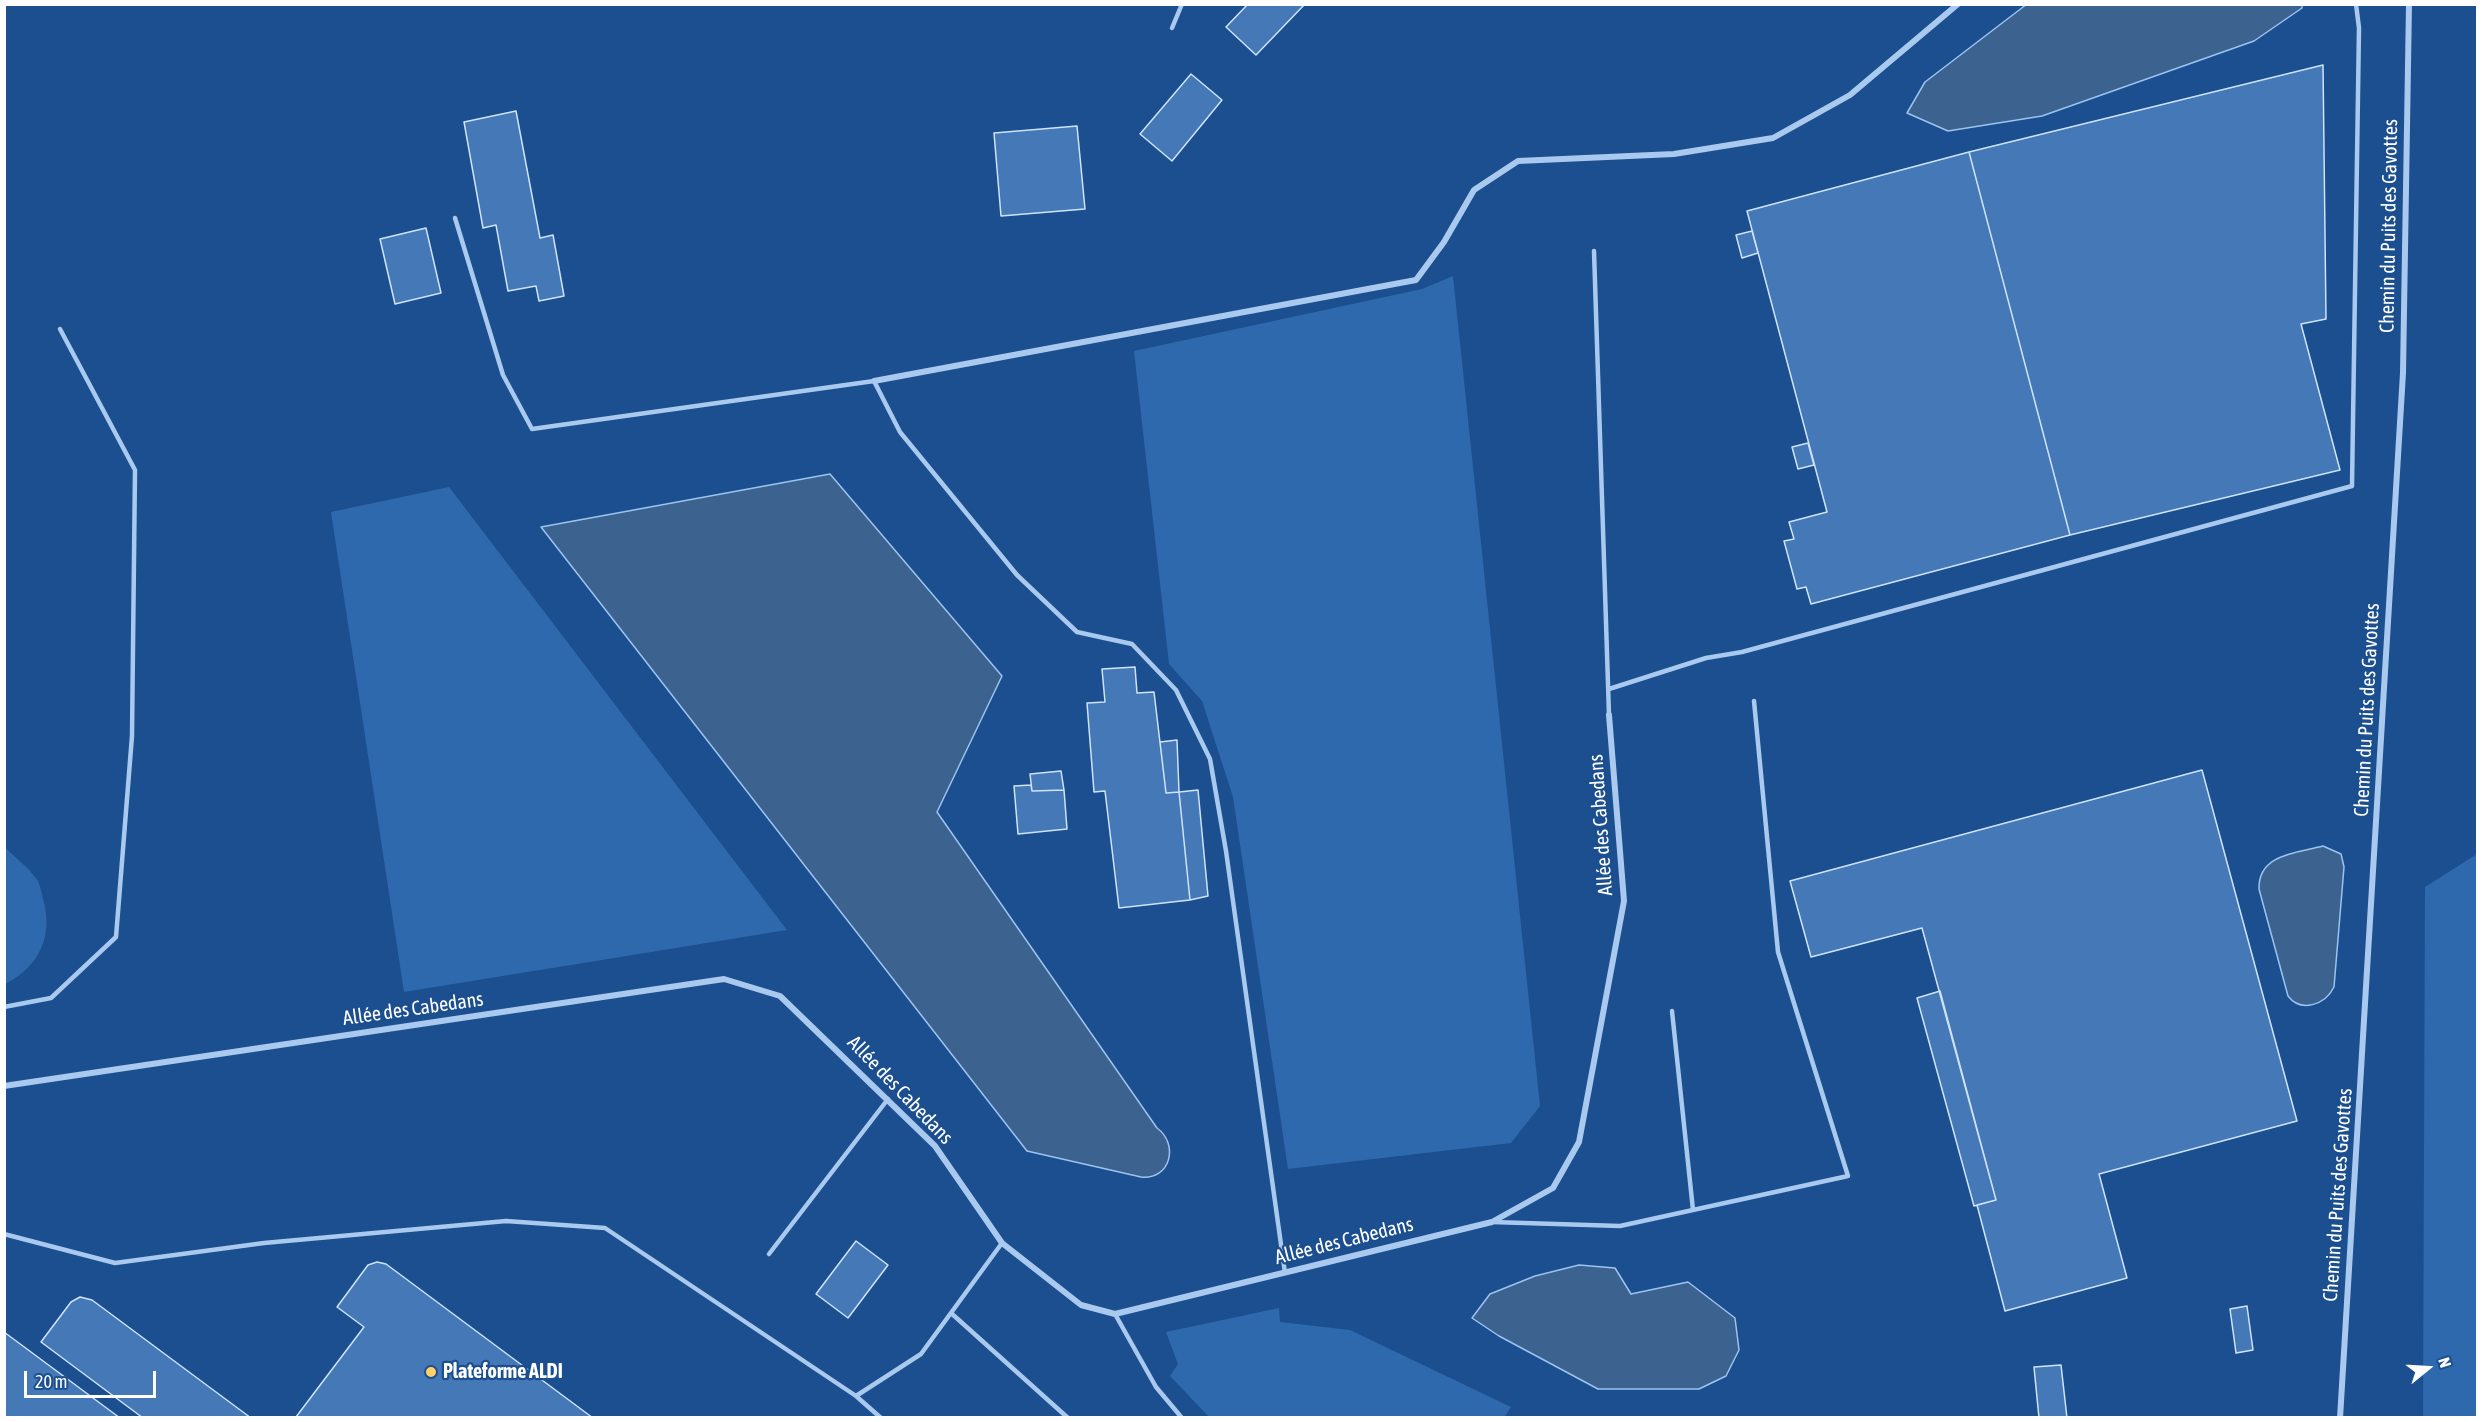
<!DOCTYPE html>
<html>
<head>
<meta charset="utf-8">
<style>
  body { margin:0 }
  #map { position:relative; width:2482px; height:1422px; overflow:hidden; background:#1b4f8f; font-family:"Asap Condensed",sans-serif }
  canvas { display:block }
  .frame { position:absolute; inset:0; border:6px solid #fff; pointer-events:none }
  .north { position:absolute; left:2398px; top:1338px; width:60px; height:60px; -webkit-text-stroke:4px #1b4f8f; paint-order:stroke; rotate:72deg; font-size:16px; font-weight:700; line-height:24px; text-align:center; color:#fff }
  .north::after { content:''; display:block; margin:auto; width:21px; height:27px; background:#fff; clip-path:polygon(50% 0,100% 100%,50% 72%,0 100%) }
  .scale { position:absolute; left:24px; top:1371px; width:132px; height:27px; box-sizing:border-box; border:3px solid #fff; border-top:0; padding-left:8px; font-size:18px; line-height:21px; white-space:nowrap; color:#fff; -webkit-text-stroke:4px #1b4f8f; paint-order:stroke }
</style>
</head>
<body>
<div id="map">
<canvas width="2482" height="1422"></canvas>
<div class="frame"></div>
<div class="north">N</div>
<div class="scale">20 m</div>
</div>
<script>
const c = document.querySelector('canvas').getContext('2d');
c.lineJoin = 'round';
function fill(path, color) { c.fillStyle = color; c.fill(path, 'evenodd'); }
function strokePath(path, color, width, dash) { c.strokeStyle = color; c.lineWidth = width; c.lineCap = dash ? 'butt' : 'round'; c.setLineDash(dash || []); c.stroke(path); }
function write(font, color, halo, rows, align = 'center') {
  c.font = font + ' "Asap Condensed",sans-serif'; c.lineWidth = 4.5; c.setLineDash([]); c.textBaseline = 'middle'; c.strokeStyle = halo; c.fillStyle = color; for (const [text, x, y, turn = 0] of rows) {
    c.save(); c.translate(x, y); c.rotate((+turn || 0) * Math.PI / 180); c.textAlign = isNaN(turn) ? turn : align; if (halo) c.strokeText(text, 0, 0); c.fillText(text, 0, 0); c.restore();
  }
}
const green = new Path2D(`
  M1453 276 1540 1106 1511 1143 1288 1169 1233 797 1202 701 1169 664 1134 351 1422 289Z
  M449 487 787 930 404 992 331 512Z
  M5 847C14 857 27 866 35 877 40 882 41 892 43 899 54 936 39 967 5 984Z
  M2477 854V1417H2423L2425 887Z
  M1279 1308 1280 1322 1350 1330 1511 1407 1504 1418 1209 1417 1170 1376 1178 1364 1166 1332Z`);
const water = new Path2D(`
  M2027 4H2302V8L2254 41 2042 116 1948 131 1907 113 1925 82Z
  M830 474 1002 676 937 812 1157 1128C1179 1144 1171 1180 1141 1177L1027 1151 541 527Z
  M2323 846 2341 854 2344 867 2334 987C2325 1005 2301 1013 2288 996L2259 889C2258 854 2296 853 2323 846Z
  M1579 1265 1615 1268 1631 1294 1688 1282 1735 1318 1739 1350 1726 1376 1699 1389H1598L1499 1336 1472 1318 1490 1294 1535 1276Z`);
const building = new Path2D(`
  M1248 4H1305L1256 55 1226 27Z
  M2323 65 2326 319 2301 324 2340 470 2070 535 1969 152Z
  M1191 74 1222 100 1172 161 1140 134Z
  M516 111 540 238 553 235 564 296 539 301 536 286 508 291 496 225 483 228 464 122Z
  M1077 126 1085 209 1001 216 994 133Z
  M1969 152 2070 535 1811 604 1806 587 1797 589 1784 541 1794 539 1789 522 1827 512 1747 211Z
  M426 228 441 293 395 304 380 239Z
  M1752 231 1758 253 1742 258 1736 235Z
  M1808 443 1814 465 1798 469 1792 447Z
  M1135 667 1137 693 1154 692 1166 793 1179 792 1190 900 1119 908 1105 791 1094 792 1087 703 1105 702 1102 669Z
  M1177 740 1179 792 1166 793 1160 742Z
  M2202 770 2297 1121 2099 1174 2127 1278 2005 1311 1977 1205 1996 1200 1922 928 1811 957 1790 881Z
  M1061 771 1064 790 1032 791 1030 774Z
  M1031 785 1032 791 1064 790 1067 829 1018 834 1014 786Z
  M1198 790 1208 896 1190 900 1179 792Z
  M1940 991 1996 1200 1974 1206 1917 998Z
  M856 1241 888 1265 848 1318 816 1294Z
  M377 1262 386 1264 593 1418H293L296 1417 364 1327 337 1307 368 1265Z
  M80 1297 92 1300 251 1418H143L41 1342 71 1302Z
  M2247 1306 2253 1350 2236 1353 2230 1309Z
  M4 1332 120 1418H4Z
  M2061 1365 2067 1418H2039L2034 1367Z`);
const service = new Path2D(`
  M1172 28 1182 4
  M455 218 503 375 532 429 874 381 900 432 1017 575 1077 632 1132 644 1176 690 1210 759 1226 851 1285 1273
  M1594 251 1609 715
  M1609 689 1706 658 1742 652 2352 486 2359 28 2356 4
  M4 1007 51 998 116 937 132 736 135 470 60 329
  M1672 1011 1693 1210
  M1492 1222 1620 1226 1848 1176 1778 952 1754 701
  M4 1234 115 1263 264 1243 506 1221 605 1228 856 1396 881 1418
  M769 1254 888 1099
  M951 1313 1068 1418
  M1115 1314 1156 1387 1182 1418
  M856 1396 921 1354 1002 1243`);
const minor = new Path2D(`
  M874 381 1416 280 1444 242 1474 190 1518 161 1674 154 1773 138 1850 95 1958 4
  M4 1086 724 979 780 996 935 1146 1002 1243 1081 1305 1115 1314 1492 1222 1553 1188 1579 1142 1624 901 1609 715
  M2340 1418 2403 373 2409 4`);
const markers = [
  [431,1372,6,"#ffd166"]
];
const streetNames = [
  ["Chemin du Puits des Gavottes",2389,226,-89],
  ["Chemin du Puits des Gavottes",2367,710,-87],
  ["Allée des Cabedans",1601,825,-94],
  ["Allée des Cabedans",413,1009,-8],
  ["Allée des Cabedans",900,1090,46],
  ["Chemin du Puits des Gavottes",2338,1195,-86],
  ["Allée des Cabedans",1344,1241,-14]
];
const poiNames = [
  ["Plateforme ALDI",443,1372]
];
fill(green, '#2e69ad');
fill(water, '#3c6290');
strokePath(water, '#9cc4f0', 1.5);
fill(building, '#4478b7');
strokePath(building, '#cfe3fa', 1.5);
strokePath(service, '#a9c9ee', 4.5);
strokePath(minor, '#a9c9ee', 6);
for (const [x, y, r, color] of markers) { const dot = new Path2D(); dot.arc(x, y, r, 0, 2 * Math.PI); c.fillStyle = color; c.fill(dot); strokePath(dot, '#1b4f8f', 2); }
write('20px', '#fff', '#1b4f8f', streetNames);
write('bold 20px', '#fff', '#1b4f8f', poiNames, 'left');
</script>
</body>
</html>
